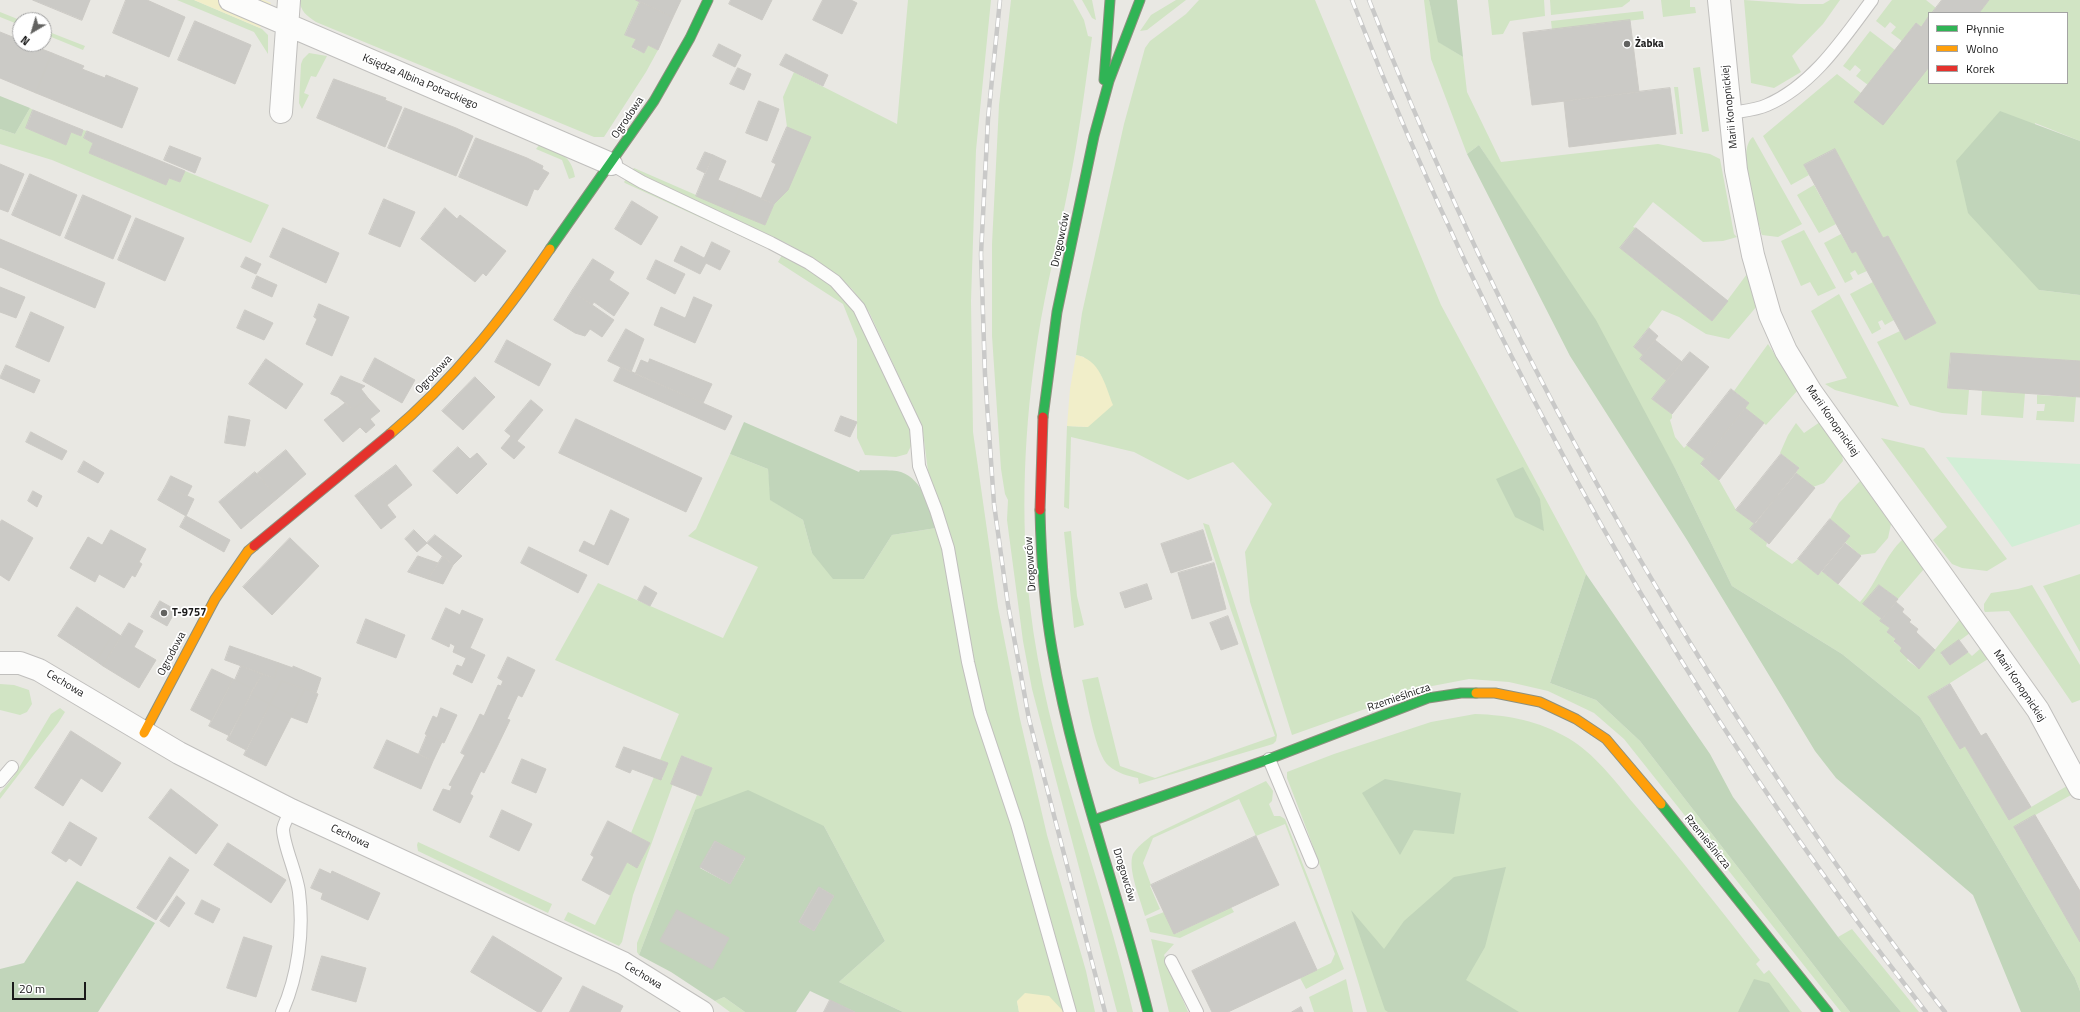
<!DOCTYPE html>
<html>
<head>
<meta charset="utf-8">
<style>
  body { margin:0 }
  #map { position:relative; width:2080px; height:1012px; overflow:hidden; background:#e9e8e3; font-family:"Titillium Web",sans-serif }
  canvas { display:block }
  .legend { position:absolute; left:1928px; top:12px; width:140px; height:72px; box-sizing:border-box; background:#fff; border:1px solid #a3a3a3; margin:0; padding:5px 7px; list-style:none; font-size:12px; color:#1a1a1a }
  .legend li { display:flex; align-items:center; gap:8px; height:20px }
  .legend b { width:20px; border:1px solid #a3a3a3 }
  .north { position:absolute; left:12px; top:12px; width:40px; height:40px; box-sizing:border-box; background:#fff; border:1px solid #a3a3a3; border-radius:50%; rotate:218deg; font-size:11px; font-weight:700; line-height:16px; text-align:center; color:#1a1a1a }
  .north::after { content:''; display:block; margin:auto; width:14px; height:18px; background:#626260; clip-path:polygon(50% 0,100% 100%,50% 72%,0 100%) }
  .scale { position:absolute; left:12px; top:982px; width:74px; height:18px; box-sizing:border-box; border:2px solid #1a1a1a; border-top:0; padding-left:5px; font-size:12px; line-height:14px; white-space:nowrap; color:#1a1a1a; -webkit-text-stroke:3px #fff; paint-order:stroke }
</style>
</head>
<body>
<div id="map">
<canvas width="2080" height="1012"></canvas>
<ul class="legend">
<li><b style="height:5px;background:#30b455"></b>Płynnie</li>
<li><b style="height:5px;background:#ff9f0a"></b>Wolno</li>
<li><b style="height:5px;background:#e5322d"></b>Korek</li>
</ul>
<div class="north">N</div>
<div class="scale">20 m</div>
</div>
<script>
const c = document.querySelector('canvas').getContext('2d');
c.lineJoin = 'round';
function fill(path, color) { c.fillStyle = color; c.fill(path, 'evenodd'); }
function strokePath(path, color, width, dash) { c.strokeStyle = color; c.lineWidth = width; c.lineCap = dash ? 'butt' : 'round'; c.setLineDash(dash || []); c.stroke(path); }
function write(font, color, halo, rows, align = 'center') {
  c.font = font + ' "Titillium Web",sans-serif'; c.lineWidth = 3.5; c.setLineDash([]); c.textBaseline = 'middle'; c.strokeStyle = halo; c.fillStyle = color; for (const [text, x, y, turn = 0] of rows) {
    c.save(); c.translate(x, y); c.rotate((+turn || 0) * Math.PI / 180); c.textAlign = isNaN(turn) ? turn : align; if (halo) c.strokeText(text, 0, 0); c.fillText(text, 0, 0); c.restore();
  }
}
const grass = new Path2D(`
  M177 0H194L262 29 268 35V54L254 32Z
  M300 0H636L640 2 625 35 636 39 632 48 644 53 648 45 658 50 646 72 604 137H594L316 22C307 16 300 11 300 0Z
  M908 0H991L976 150 971 301 973 432 998 607 1020 719 1047 835 1086 971 1095 1012H1074L998 756 972 663 943 511 928 471 923 433 916 413 869 312 852 289 833 272 788 244 632 170 634 168 765 225 774 204 787 127 783 97 794 72 897 124Z
  M1011 0H1073L1084 20 1088 36 1092 37C1085 87 1079 136 1069 185 1059 236 1046 286 1038 337 1024 426 1020 517 1030 606 1046 746 1102 876 1133 1012H1117L1032 689 1023 641 1007 520 1008 500 1005 494 1001 469 992 336V244L999 105Z
  M1082 0H1092L1096 20 1092 18Z
  M1176 0H1186L1147 30 1140 31 1151 15Z
  M1199 0H1315L1441 305 1586 574 1550 683 1596 700 1640 741 1850 1012H1841L1624 739 1594 713 1548 691 1509 682 1469 679 1427 687 1292 735 1250 602 1245 552 1272 504 1233 462 1188 480 1134 452 1071 437 1069 509 1064 507 1067 426 1088 427 1084 357 1076 355 1082 313 1111 182 1124 124 1145 48 1150 41 1186 14Z
  M1424 0H1429L1439 42 1463 57 1467 92 1501 162 1658 144 1710 154 1720 159 1734 234 1737 237 1723 241 1703 242 1653 202 1633 227 1636 228 1620 248 1712 321 1747 274 1757 306 1729 339 1706 334 1679 317 1662 310 1634 347 1643 355 1640 359 1667 381 1652 399 1672 414V418L1670 420 1675 437 1684 448 1687 445 1705 459 1701 465 1719 480 1736 510 1755 524 1750 529 1767 543 1766 546 1792 564 1798 559 1818 575 1822 571 1860 602C1877 583 1885 555 1903 539L1924 569 1898 599 1879 585 1864 604 1882 619 1881 621 1890 628 1887 632 1896 639 1894 642 1902 648 1909 657 1907 660 1919 669 1960 619 1970 633 1941 654 1950 665 1968 652 1972 656 1981 648 1988 659 1928 697 1960 749 1965 746 2009 820 2067 786 2071 795 2014 827 2080 942V991L2075 978 1920 717 1842 654 1732 586 1676 470 1519 206 1479 145 1467 154 1431 59Z
  M1488 0H1544L1545 16 1510 21 1503 34 1492 35Z
  M1550 0H1630V1L1622 7 1551 15Z
  M1661 0H1690V7H1695L1696 13 1663 17Z
  M1744 0 1800 4H1823L1830 0H1840L1823 24 1792 56 1801 72 1774 88 1751 83Z
  M1892 0H1926L1936 8 1932 13H1929V16L1921 27 1916 23 1902 41 1891 33 1896 27 1890 22 1885 28 1876 21Z
  M1989 0H2080V141L2035 123 2039 290 2080 295V361L1951 353 1948 388 1969 390 1967 415 1942 413 1910 405 1877 342 1900 331 1905 340 1936 323 1888 236 1883 238 1835 149 1804 165 1809 175 1791 185 1763 136 1837 74 1861 93 1854 102 1929 67V83H2067V13H1979Z
  M1643 11 1644 19 1552 30 1551 21Z
  M0 12 20 20V25L0 17Z
  M44 30 85 46 83 50 44 34Z
  M1870 31 1895 50 1868 85 1856 76 1861 70 1855 65 1850 71 1843 66Z
  M309 53 327 56 316 77 311 76 304 93 309 95 302 109 299 103 301 64 303 59Z
  M1700 67 1709 131 1702 132 1693 68Z
  M1674 87H1678L1683 134H1680Z
  M30 108 33 110 26 128 66 145 71 132 81 136 83 130 87 131 84 138 93 143 89 153 166 185 169 178 180 182 185 171 269 205 251 243 52 160 0 144V129L15 134Z
  M1753 137 1802 224 1778 237 1762 235C1757 216 1735 150 1753 137Z
  M540 144C559 153 571 154 575 177L569 179 562 160 536 149Z
  M626 179 803 265 842 294 854 309 901 407 911 434V446L907 454 896 457 865 455 857 438V339L843 304 778 262 782 255 625 183 624 182Z
  M1814 185 1836 224 1819 233 1797 195Z
  M1804 230 1836 288 1818 296 1810 282 1801 286 1781 241Z
  M1841 234 1852 253 1856 251 1867 271 1858 275 1855 270 1850 273 1853 279 1845 283 1824 243Z
  M1873 282 1894 320 1885 325 1882 320 1878 322 1881 329 1872 334 1850 294Z
  M1839 294 1899 407 1835 390 1825 384 1847 378 1811 311Z
  M1768 344 1798 390 1766 425 1745 408 1749 403 1734 391Z
  M1982 390 2025 393 2023 418 1981 415Z
  M2037 395 2076 397 2074 422 2036 420 2037 411H2044L2045 404H2037Z
  M1820 422 1842 454 1843 461 1824 483 1813 487 1796 473 1799 468 1780 453 1788 435 1796 423 1804 433Z
  M1881 438 1924 448 2007 559 1987 571 1962 568 1952 564 1933 540 1947 527Z
  M730 454 768 469 771 500 803 520 812 553 864 579 892 535 936 528 948 568 959 647 975 717 1007 812 1065 1012 1017 1001 1019 1012H903L839 982 885 941 824 826 695 810 639 955 637 952V943L697 795 701 796 712 768 683 756 633 895 622 942 619 946 564 920 568 912 595 925 627 862 637 867 650 843 631 833 654 777 662 779 667 763 660 760 679 714 555 660 598 583 723 638 758 567 688 536 696 529Z
  M1860 481 1891 524 1888 538 1875 553 1860 555 1845 542 1850 536 1830 519 1839 503Z
  M1203 523 1209 525 1277 735 1276 741 1273 744 1139 784 1138 778C1128 776 1117 773 1109 766 1095 755 1087 699 1082 680L1098 677 1120 766 1155 778 1275 736 1231 610Z
  M1071 531 1077 596 1084 625 1074 628 1064 532Z
  M2080 574V652L2043 586Z
  M2032 585 2080 665V700L2072 703 2009 611 1985 612 1984 610V604L1991 593 2018 589Z
  M0 684 14 685 29 690 32 704 27 712 20 715 0 710Z
  M60 708 65 712 58 723 0 799V793L14 776 51 714Z
  M1475 714C1509 715 1539 721 1568 738 1594 753 1615 781 1634 804 1678 855 1719 908 1760 960L1756 964 1764 974 1769 970 1802 1012H1367C1344 931 1318 857 1287 778V772L1334 754 1431 722Z
  M1266 781 1273 791 1272 801 1269 804 1274 816H1280L1285 819 1344 969 1306 989 1300 978 1331 963 1335 954 1285 824 1256 836 1239 799 1153 838 1143 863 1151 885 1150 886 1160 909 1145 916C1141 901 1127 869 1133 854 1137 847 1145 841 1151 836Z
  M418 842 552 904 548 913 418 851 417 845Z
  M1231 907 1234 912 1180 938 1150 932 1146 919 1164 912 1175 934Z
  M1852 929 1919 1012H1901L1838 937Z
  M1151 939 1174 944 1164 955 1188 1012H1169Z
  M1346 979 1353 1012H1314L1309 997Z
  M724 997 745 1012H730L715 1001Z`);
const forest = new Path2D(`
  M1429 0H1457L1463 57 1438 42Z
  M0 96 30 108 15 134 0 129Z
  M2000 111 2080 141V295L2039 290 1968 213 1956 161Z
  M1479 145 1596 320 1676 470 1732 586 1842 654 1920 717 2075 978 2080 991V1012H2021L1973 895 1836 778 1815 751 1687 540 1570 356 1467 154Z
  M744 422 859 472 860 470C871 471 891 469 901 472 923 480 930 507 936 528L892 535 864 579H833L812 553 803 520 770 500 768 469 730 454Z
  M1523 467 1540 499 1544 531 1515 517 1496 479Z
  M1586 574 1710 754 1733 797 1838 937 1901 1012H1850L1640 741 1596 700 1550 683Z
  M1385 779 1461 793 1454 834 1414 830 1400 855 1362 793Z
  M748 790 824 826 885 941 839 982 903 1012H855L810 991 796 1012H745L724 997 715 1001 671 972 639 955 695 810ZM715 841 745 858 730 884 700 868ZM819 887 834 896 814 931 799 922Z
  M1506 867 1485 947 1466 980 1519 1012H1388L1385 1010 1351 910 1384 949 1404 921 1454 877Z
  M77 881 155 923 98 1012H0V969L24 963Z
  M1754 979 1769 983 1790 1012H1738Z`);
const sand = new Path2D(`
  M194 0H264L271 3 260 28Z
  M1076 355C1100 359 1105 385 1113 405L1088 427 1067 426 1070 389Z
  M1025 993 1049 996 1064 1012H1019L1017 1001Z`);
const park = new Path2D(`
  M1946 457 2080 464V524L2012 547Z`);
const building = new Path2D(`
  M33 0H90L82 20Z
  M126 0H147L185 17 169 57 113 33Z
  M636 0H681L673 17Z
  M731 0H772L762 20 729 4Z
  M823 0H851L857 3 842 34 813 20Z
  M1942 0H1989L1979 13H1932Z
  M640 2 673 17 658 50 648 45 644 53 632 47 636 39 625 35Z
  M1929 16V67L1883 125 1854 102 1916 23 1921 27Z
  M1630 20 1639 92 1532 105 1523 33Z
  M195 21 251 45 235 84 178 60Z
  M0 32 20 40V44H29L52 53 36 93 0 78Z
  M719 44 741 55 735 67 713 56Z
  M52 53 84 66 82 69 105 78 106 75 138 88 122 128 36 93Z
  M786 54 828 75 823 86 780 65Z
  M738 68 751 74 744 90 730 84Z
  M334 79 386 98 385 100 402 107 385 147 317 118Z
  M1670 88 1676 134 1569 147 1564 101Z
  M759 101 779 109 767 141 746 133Z
  M405 108 456 128 473 136 456 176 388 148Z
  M33 110 83 130 81 136 71 132 66 145 26 128Z
  M787 127 811 137 788 190 774 204 761 199 776 164 772 162Z
  M87 131 185 171 180 182 169 178 166 185 89 153 93 143 84 138Z
  M476 138 527 158 543 166 542 169 549 173 538 190 534 189 527 206 459 177Z
  M170 146 201 158 195 173 164 160Z
  M1835 149 1883 238 1888 236 1936 323 1905 340 1856 251 1852 253 1804 165Z
  M705 152 713 155 705 173 697 169Z
  M713 155 726 161 718 180 740 189 731 211 696 196Z
  M0 164 24 174 8 212 0 209Z
  M30 174 77 195 60 236 12 215Z
  M740 189 774 204 765 225 731 211Z
  M83 195 131 216 113 259 65 238Z
  M384 199 415 212 400 247 369 234Z
  M632 201 658 217 641 245 615 229Z
  M445 208 457 219 460 215 506 251 486 276 483 273 475 282 421 239Z
  M136 218 184 238 165 281 118 260Z
  M283 228 339 253 326 283 270 257Z
  M1636 228 1728 301 1712 321 1620 248Z
  M0 239 105 283 95 308 0 267Z
  M712 242 730 251 720 270 706 263 700 274 674 261 681 246 704 258Z
  M246 257 261 264 256 274 241 267Z
  M593 259 614 272 609 280 629 293 614 316 594 302 592 305 572 291Z
  M656 260 685 274 675 294 647 279Z
  M257 276 277 285 272 297 252 288Z
  M0 287 25 297 16 318 0 312Z
  M572 291 614 320 602 337 590 329 585 336 575 333 554 320Z
  M694 297 712 305 695 343 654 325 661 307 685 318Z
  M319 304 349 317 332 356 306 344 317 319 314 317Z
  M245 310 273 323 264 340 237 328Z
  M31 312 64 327 49 362 16 347Z
  M1649 328 1658 336 1643 355 1634 347Z
  M626 329 644 339 631 372 608 361Z
  M507 340 551 364 539 386 495 362Z
  M1655 340 1682 362 1667 381 1640 359Z
  M1690 352 1709 367 1672 414 1652 399Z
  M1951 353 2080 361V397L1948 388Z
  M375 358 415 380 402 403 363 381Z
  M266 359 303 384 286 409 249 384Z
  M650 359 712 384 703 403 635 374 641 360 648 363Z
  M6 365 40 380 34 393 0 378Z
  M621 367 732 416 725 430 614 381Z
  M341 376 365 386 361 389 368 398 353 409 338 397 331 394Z
  M475 377 495 397 463 430 442 411Z
  M1731 389 1749 403 1705 459 1687 445Z
  M368 398 380 411 370 419 375 425 366 433 360 427 343 442 324 420 345 403 353 409Z
  M531 400 543 410 517 441 525 447 514 459 501 448 511 436 505 431Z
  M1745 408 1764 423 1719 480 1701 464Z
  M229 416 250 420 245 446 225 443Z
  M841 416 857 422 850 437 835 431Z
  M576 419 702 478 686 512 559 453Z
  M31 432 67 451 62 460 26 442Z
  M458 447 470 459 477 453 487 464 457 494 433 471Z
  M286 450 306 474 278 498 257 474Z
  M1781 454 1799 468 1755 524 1736 510Z
  M84 461 104 473 98 483 78 472Z
  M396 465 412 485 387 505 371 484Z
  M255 472 278 498 241 529 219 502Z
  M1796 473 1815 488 1769 544 1750 529Z
  M171 476 192 486 187 496 166 486Z
  M371 484 396 517 381 529 355 496Z
  M166 486 194 499 186 516 158 500Z
  M33 491 42 496 37 507 28 501Z
  M611 510 629 519 608 565 579 551 584 541 594 546Z
  M186 516 230 540 224 552 180 527Z
  M1830 519 1850 536 1818 575 1798 559Z
  M2 520 33 538 9 581 0 575V523Z
  M111 530 146 549 139 562 142 564 135 577 132 575 124 588 99 574 95 582 70 568 88 537 102 545Z
  M414 530 427 543 417 552 405 539Z
  M1203 530 1212 560 1171 573 1161 544Z
  M435 535 462 556 453 565 427 543Z
  M290 538 319 566 272 615 243 587Z
  M1845 543 1861 556 1838 584 1822 571Z
  M529 547 587 575 578 593 521 563Z
  M418 556 438 563 428 579 408 572Z
  M443 556 453 565 443 584 428 579Z
  M1214 563 1226 609 1192 619 1178 573Z
  M1147 584 1152 599 1125 608 1120 593Z
  M1879 585 1898 599 1882 619 1863 604Z
  M645 586 657 593 650 606 638 600Z
  M160 601 176 610 167 626 151 617Z
  M1896 602 1904 609 1902 612 1911 620 1909 622 1918 629 1916 632 1935 650 1919 669 1900 651 1902 648 1894 641 1896 639 1887 632 1890 628 1880 621Z
  M77 607 115 632 96 661 58 636Z
  M446 608 460 615 462 610 483 619 470 648 485 655 472 683 453 674 457 665 462 667 466 658 453 652 455 646 450 643 449 647 432 639Z
  M1228 616 1238 644 1221 650 1210 623Z
  M366 619 405 635 396 658 357 643Z
  M129 623 143 631 134 647 156 660 139 688 103 666Z
  M115 632 121 636 103 666 96 661Z
  M1959 640 1968 652 1950 665 1941 653Z
  M230 646 279 663 274 678 225 660Z
  M508 657 535 670 522 697 518 695 507 719 510 720 497 747 471 733 480 714 484 716 498 685 501 686 503 681 498 678Z
  M279 663 293 668V666L321 678 316 693 282 681 270 704 251 694 262 674 274 678Z
  M241 666 262 674 253 689 235 680Z
  M212 669 233 679 212 721 191 710Z
  M233 679 253 689 230 736 209 726Z
  M282 681 305 689 292 715 270 704Z
  M1950 684 1981 736 1986 733 2031 807 2009 820 1965 746 1960 749 1928 697Z
  M305 689 318 694 307 723 291 717Z
  M251 694 270 704 246 750 227 740Z
  M270 704 292 715 266 766 244 755Z
  M441 708 457 715 444 743 425 734 433 716 437 718Z
  M71 731 121 763 102 792 81 778 63 806 35 788Z
  M471 733 497 747 484 773 481 771 470 794 473 796 460 823 433 810 443 789 450 791 452 786 449 785 465 755 461 753Z
  M427 735 442 742 433 761 419 754Z
  M387 740 433 761 421 789 374 768Z
  M624 747 668 763 661 780 632 769 630 773 616 767Z
  M682 756 712 768 701 796 671 784Z
  M522 759 546 769 536 793 512 783Z
  M171 789 218 825 196 854 149 818Z
  M502 810 532 824 519 851 490 837Z
  M2035 815 2080 891V942L2014 827Z
  M608 821 650 843 637 868 627 862 610 895 582 880 594 857 591 855Z
  M70 822 97 838 81 866 69 858 66 862 52 853Z
  M1256 836 1279 885 1174 934 1151 885Z
  M715 841 745 857 730 884 700 867Z
  M228 843 286 880 271 903 214 865Z
  M170 857 189 870 156 920 137 908Z
  M320 869 331 874 332 871 380 893 368 920 321 899 323 893 311 888Z
  M819 887 834 896 814 931 799 922Z
  M177 896 185 903 169 927 160 921Z
  M202 900 220 909 213 923 195 914Z
  M677 910 729 938 712 969 660 941Z
  M1295 922 1317 970 1228 1012H1212L1192 971Z
  M493 936 562 978 541 1012H538L471 972Z
  M244 937 272 946 256 997 227 988Z
  M322 956 366 968 356 1002 312 990Z
  M583 986 623 1006 620 1012H570Z
  M830 1000 855 1012H824Z
  M1301 1007 1303 1012H1292Z`);
const lane = new Path2D(`
  M1731 113C1742 111 1756 110 1767 105 1813 85 1843 39 1872 0
  M611 164 642 182 771 243 809 263 835 281 859 308 916 428 919 466 936 510 948 548 968 662 980 713 1017 824 1070 1012
  M1269 759 1312 862
  M0 781 12 767
  M1171 961 1197 1012
  M282 1012C298 976 304 932 299 892 297 874 284 847 283 830 283 824 289 816 291 810`);
const street = new Path2D(`
  M230 0 611 164
  M1719 0 1736 170 1753 255 1770 315 1786 351 1811 392 2038 710 2080 788
  M281 112 289 0
  M0 663H20L39 670 179 753 291 810 623 963 702 1012`);
const fast = new Path2D(`
  M1104 80 1110 0
  M550 249 654 101 690 38 708 0
  M1043 417 1057 312 1094 136 1109 81 1140 0
  M1040 510C1041 557 1044 603 1052 649 1073 773 1118 891 1148 1012
  M1661 804 1828 1012
  M1094 820 1269 759 1428 698 1461 693H1476`);
const slow = new Path2D(`
  M390 434C453 381 504 316 550 249
  M1476 693H1495L1540 702 1576 719 1606 739 1661 804
  M144 733 215 599 248 551 254 546`);
const jam = new Path2D(`
  M1040 510 1043 417
  M254 546 390 434`);
const rail = new Path2D(`
  M1000 0 988 119 981 254 985 375 994 504 1008 605 1029 719 1105 1012
  M1352 0C1494 361 1686 706 1926 1012
  M1369 0C1479 283 1623 552 1794 803 1842 874 1892 944 1945 1012`);
const markers = [
  [1627,44,4,"#626260"],
  [164,613,4,"#626260"]
];
const poiNames = [
  ["Żabka",1635,44],
  ["T-9757",172,613]
];
const streetNames = [
  ["Księdza Albina Potrackiego",420,82,23],
  ["Marii Konopnickiej",1730,107,-96],
  ["Ogrodowa",628,118,-56],
  ["Drogowców",1061,240,-78],
  ["Ogrodowa",434,375,-47],
  ["Marii Konopnickiej",1832,421,55],
  ["Drogowców",1031,564,-94],
  ["Ogrodowa",172,654,-62],
  ["Cechowa",65,684,31],
  ["Marii Konopnickiej",2019,686,56],
  ["Rzemieślnicza",1399,698,-19],
  ["Cechowa",350,837,25],
  ["Rzemieślnicza",1707,842,51],
  ["Drogowców",1124,875,73],
  ["Cechowa",643,976,31]
];
fill(grass, '#d1e4c4');
fill(forest, '#c1d5ba');
fill(sand, '#f1eec9');
fill(park, '#d2eed6');
fill(building, '#cbcac6');
strokePath(building, '#cccac5', 1);
strokePath(lane, '#c0bfbd', 14);
strokePath(street, '#c0bfbd', 24);
strokePath(fast, '#8d907e', 11);
strokePath(slow, '#8d907e', 11);
strokePath(jam, '#8d907e', 11);
strokePath(lane, '#fcfcfb', 12);
strokePath(street, '#fcfcfb', 22);
strokePath(fast, '#30b455', 9);
strokePath(slow, '#ff9f0a', 9);
strokePath(jam, '#e5322d', 9);
strokePath(rail, '#c9c9c8', 4.5);
strokePath(rail, '#fff', 3, [9]);
for (const [x, y, r, color] of markers) { const dot = new Path2D(); dot.arc(x, y, r, 0, 2 * Math.PI); c.fillStyle = color; c.fill(dot); strokePath(dot, '#fff', 1.5); }
write('bold 11px', '#1a1a1a', '#fff', poiNames, 'left');
write('11px', '#1a1a1a', '#fff', streetNames);
</script>
</body>
</html>
